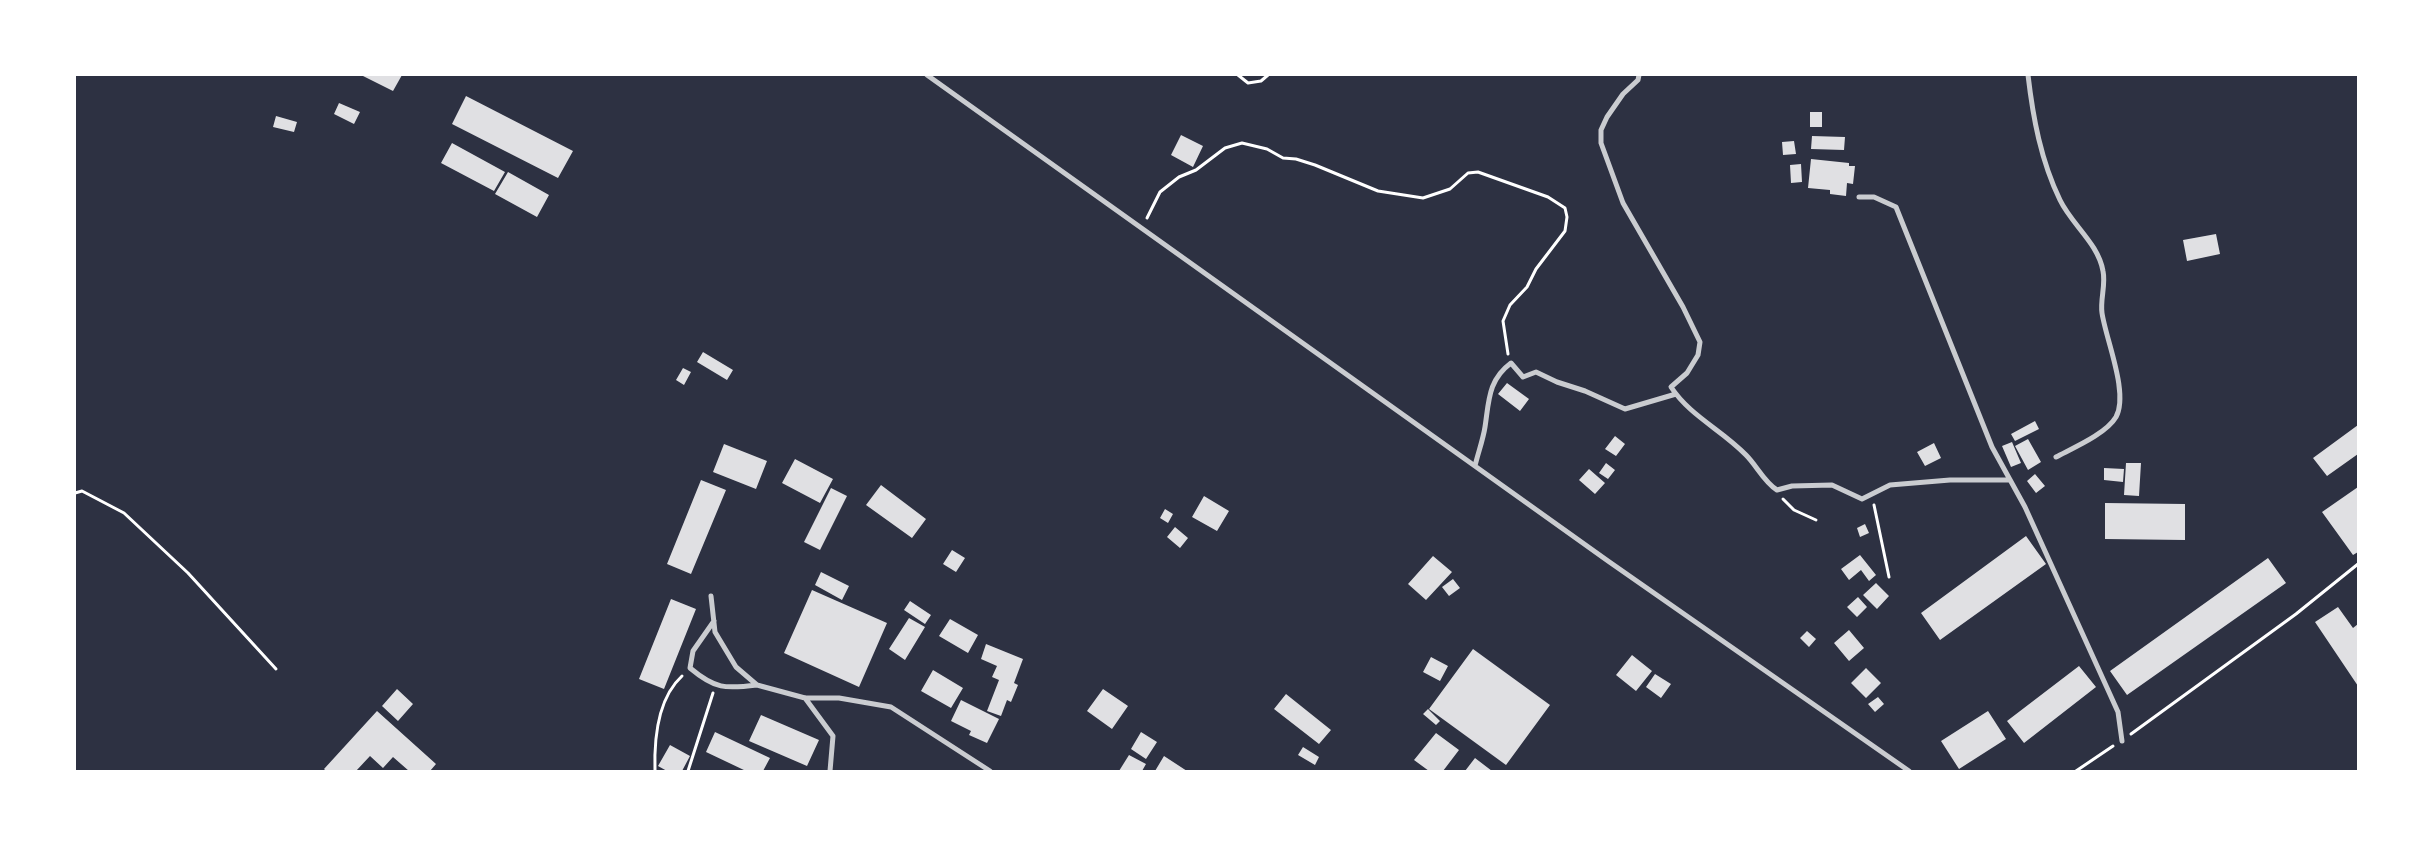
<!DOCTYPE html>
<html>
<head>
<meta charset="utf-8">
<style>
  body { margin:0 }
  #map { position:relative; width:2433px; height:846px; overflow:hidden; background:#2d3142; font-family:Mulish,sans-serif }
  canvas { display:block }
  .frame { position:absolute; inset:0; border:76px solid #fff; pointer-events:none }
</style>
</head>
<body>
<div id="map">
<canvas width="2433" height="846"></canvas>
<div class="frame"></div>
</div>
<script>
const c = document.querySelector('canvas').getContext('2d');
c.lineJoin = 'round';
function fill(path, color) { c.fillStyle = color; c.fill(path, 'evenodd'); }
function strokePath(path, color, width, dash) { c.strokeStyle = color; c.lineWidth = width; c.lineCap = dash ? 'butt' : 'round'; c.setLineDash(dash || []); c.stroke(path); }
const building = new Path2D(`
  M361 75H402L393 91Z
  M466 96 573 151 558 178 452 124Z
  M339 103 360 112 354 124 334 114Z
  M1810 112H1822V127H1810Z
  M276 116 297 122 294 132 273 127Z
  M1181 135 1203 146 1193 167 1171 155Z
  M1812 136 1845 137 1844 150 1811 149Z
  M1794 141 1796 154 1783 155 1782 142Z
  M452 143 505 172 494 191 441 163Z
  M1811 159 1849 163V166H1855L1853 184 1847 183 1846 196 1830 194V190L1808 188Z
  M1801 164 1802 182 1791 183 1790 165Z
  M508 172 549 195 537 217 495 194Z
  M2216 234 2220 254 2187 261 2183 240Z
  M703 352 733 370 727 380 697 362Z
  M683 368 691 372 684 385 676 380Z
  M1507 383 1529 399 1520 411 1498 394Z
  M2035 421 2039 429 2015 441 2011 434Z
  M2358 425V454L2327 476 2313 458Z
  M1615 436 1625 444 1616 456 1605 449Z
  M2028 439 2041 462 2028 470 2015 446Z
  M2012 442 2021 463 2011 467 2002 446Z
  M1934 443 1941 458 1925 466 1917 452Z
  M724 444 767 461 756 489 713 472Z
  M795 459 833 479 820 503 782 483Z
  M1606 463 1615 470 1608 479 1599 473Z
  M2126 463H2141L2139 496 2124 495Z
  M2104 468 2124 469 2123 482 2104 480Z
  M1589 469 1605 483 1595 494 1579 480Z
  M2035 474 2045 486 2036 493 2027 481Z
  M701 480 726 490 691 574 667 564Z
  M881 485 926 519 912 538 866 505Z
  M2358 487V552L2353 555 2322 512Z
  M831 488 847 496 820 550 804 542Z
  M1204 496 1229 511 1217 531 1192 517Z
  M2105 503 2185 504V540L2105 539Z
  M1165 509 1173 514 1168 523 1160 518Z
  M1865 524 1869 533 1860 537 1857 528Z
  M1175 527 1188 538 1180 548 1167 537Z
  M2026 536 2046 564 1940 640 1921 613Z
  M952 550 965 558 956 572 943 564Z
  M1860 555 1876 575 1869 581 1861 570 1849 580 1841 569Z
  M1433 556 1452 572 1426 600 1408 584Z
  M2268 558 2286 583 2127 695 2110 671Z
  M821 572 849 586 842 600 815 585Z
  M1453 579 1460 588 1449 596 1442 587Z
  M1876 583 1889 596 1877 609 1863 595Z
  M812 590 887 623 859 687 784 653Z
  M1858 597 1867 607 1857 617 1847 607Z
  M671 599 696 609 664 689 639 679Z
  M910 601 931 615 925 624 904 610Z
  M2338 607 2353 628 2358 624V686L2315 622Z
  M909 618 925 627 905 660 889 649Z
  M950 619 978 635 968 653 939 636Z
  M1849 630 1864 648 1849 661 1834 643Z
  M1807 631 1816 639 1809 647 1800 638Z
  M986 644 1023 659 1014 683 1018 685 1011 702 1007 700 1001 716 987 711 999 680 992 677 997 666 981 659Z
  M1473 649 1550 705 1506 765 1429 709Z
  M1632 655 1652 671 1636 691 1616 675Z
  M1431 657 1448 666 1440 681 1423 672Z
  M2079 666 2096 687 2024 743 2007 721Z
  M1866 668 1881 683 1866 698 1851 683Z
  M933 670 963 688 951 708 921 691Z
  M1655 674 1671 684 1661 698 1646 687Z
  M397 689 413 704 398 721 382 706Z
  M1103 689 1128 706 1112 729 1087 711Z
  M1286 694 1331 730 1319 744 1274 709Z
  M1878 697 1884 704 1875 712 1868 704Z
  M961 700 999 719 987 743 969 735 971 731 951 721Z
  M1428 709 1440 721 1436 725 1423 714Z
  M377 711 436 764 430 771H409L393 757 383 768 370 756 356 771H326L324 769Z
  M1988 711 2006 739 1959 769 1941 741Z
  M761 715 819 740 807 766 749 741Z
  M715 732 770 758 763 771H746L706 752Z
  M1141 732 1157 742 1146 759 1131 749Z
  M1436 733 1459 750 1443 771H1429L1414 760Z
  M670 745 690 756 682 771H667L658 766Z
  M1303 747 1319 757 1315 765 1298 755Z
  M1129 755 1146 764 1142 771H1119Z
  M1164 756 1187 771H1155Z
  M1475 758 1492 771H1465Z`);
const path = new Path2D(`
  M1238 75 1248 83 1261 81 1268 75
  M1147 218 1160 192 1179 177 1196 170 1225 148 1242 143 1267 149 1283 158 1296 159 1315 165 1378 191 1423 198 1450 189 1468 173 1478 172 1548 197 1565 208 1567 217 1565 231 1536 269 1527 287 1510 305 1503 321 1508 354
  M75 493 82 491 124 513 188 573 276 669
  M1783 499 1794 510 1816 520
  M1874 505 1889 577
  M2131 734 2296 614 2358 564
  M655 771C654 739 657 699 682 676
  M688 771 713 693
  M2076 771 2113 746`);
const minor = new Path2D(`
  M927 75 1608 561 1909 771
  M1639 75 1638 80 1623 94 1607 117 1601 130V143L1623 203 1683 307 1700 342 1698 355 1687 373 1671 387C1690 416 1722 430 1746 455 1757 466 1764 482 1777 490L1792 486 1832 485 1862 499 1890 485 1950 480H2010
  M2028 75C2033 118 2041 161 2060 200 2072 225 2098 243 2103 271 2106 285 2100 299 2102 313 2106 340 2129 393 2116 417 2106 434 2073 448 2056 457
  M1859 197H1874L1896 207 1992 447 2025 507 2118 712 2122 741
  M1475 466C1478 453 1483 440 1485 427 1489 401 1488 380 1511 363L1523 377 1536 372 1557 382 1585 391 1625 409 1676 394
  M711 596 715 632 736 667 757 685 805 698H839L891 707 990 771
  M714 621 693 651 690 668C715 689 725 689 757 685
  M805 698 833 736 830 771`);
fill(building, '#e0e0e3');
strokePath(path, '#fff', 3);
strokePath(minor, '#caccd0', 5);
</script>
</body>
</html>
